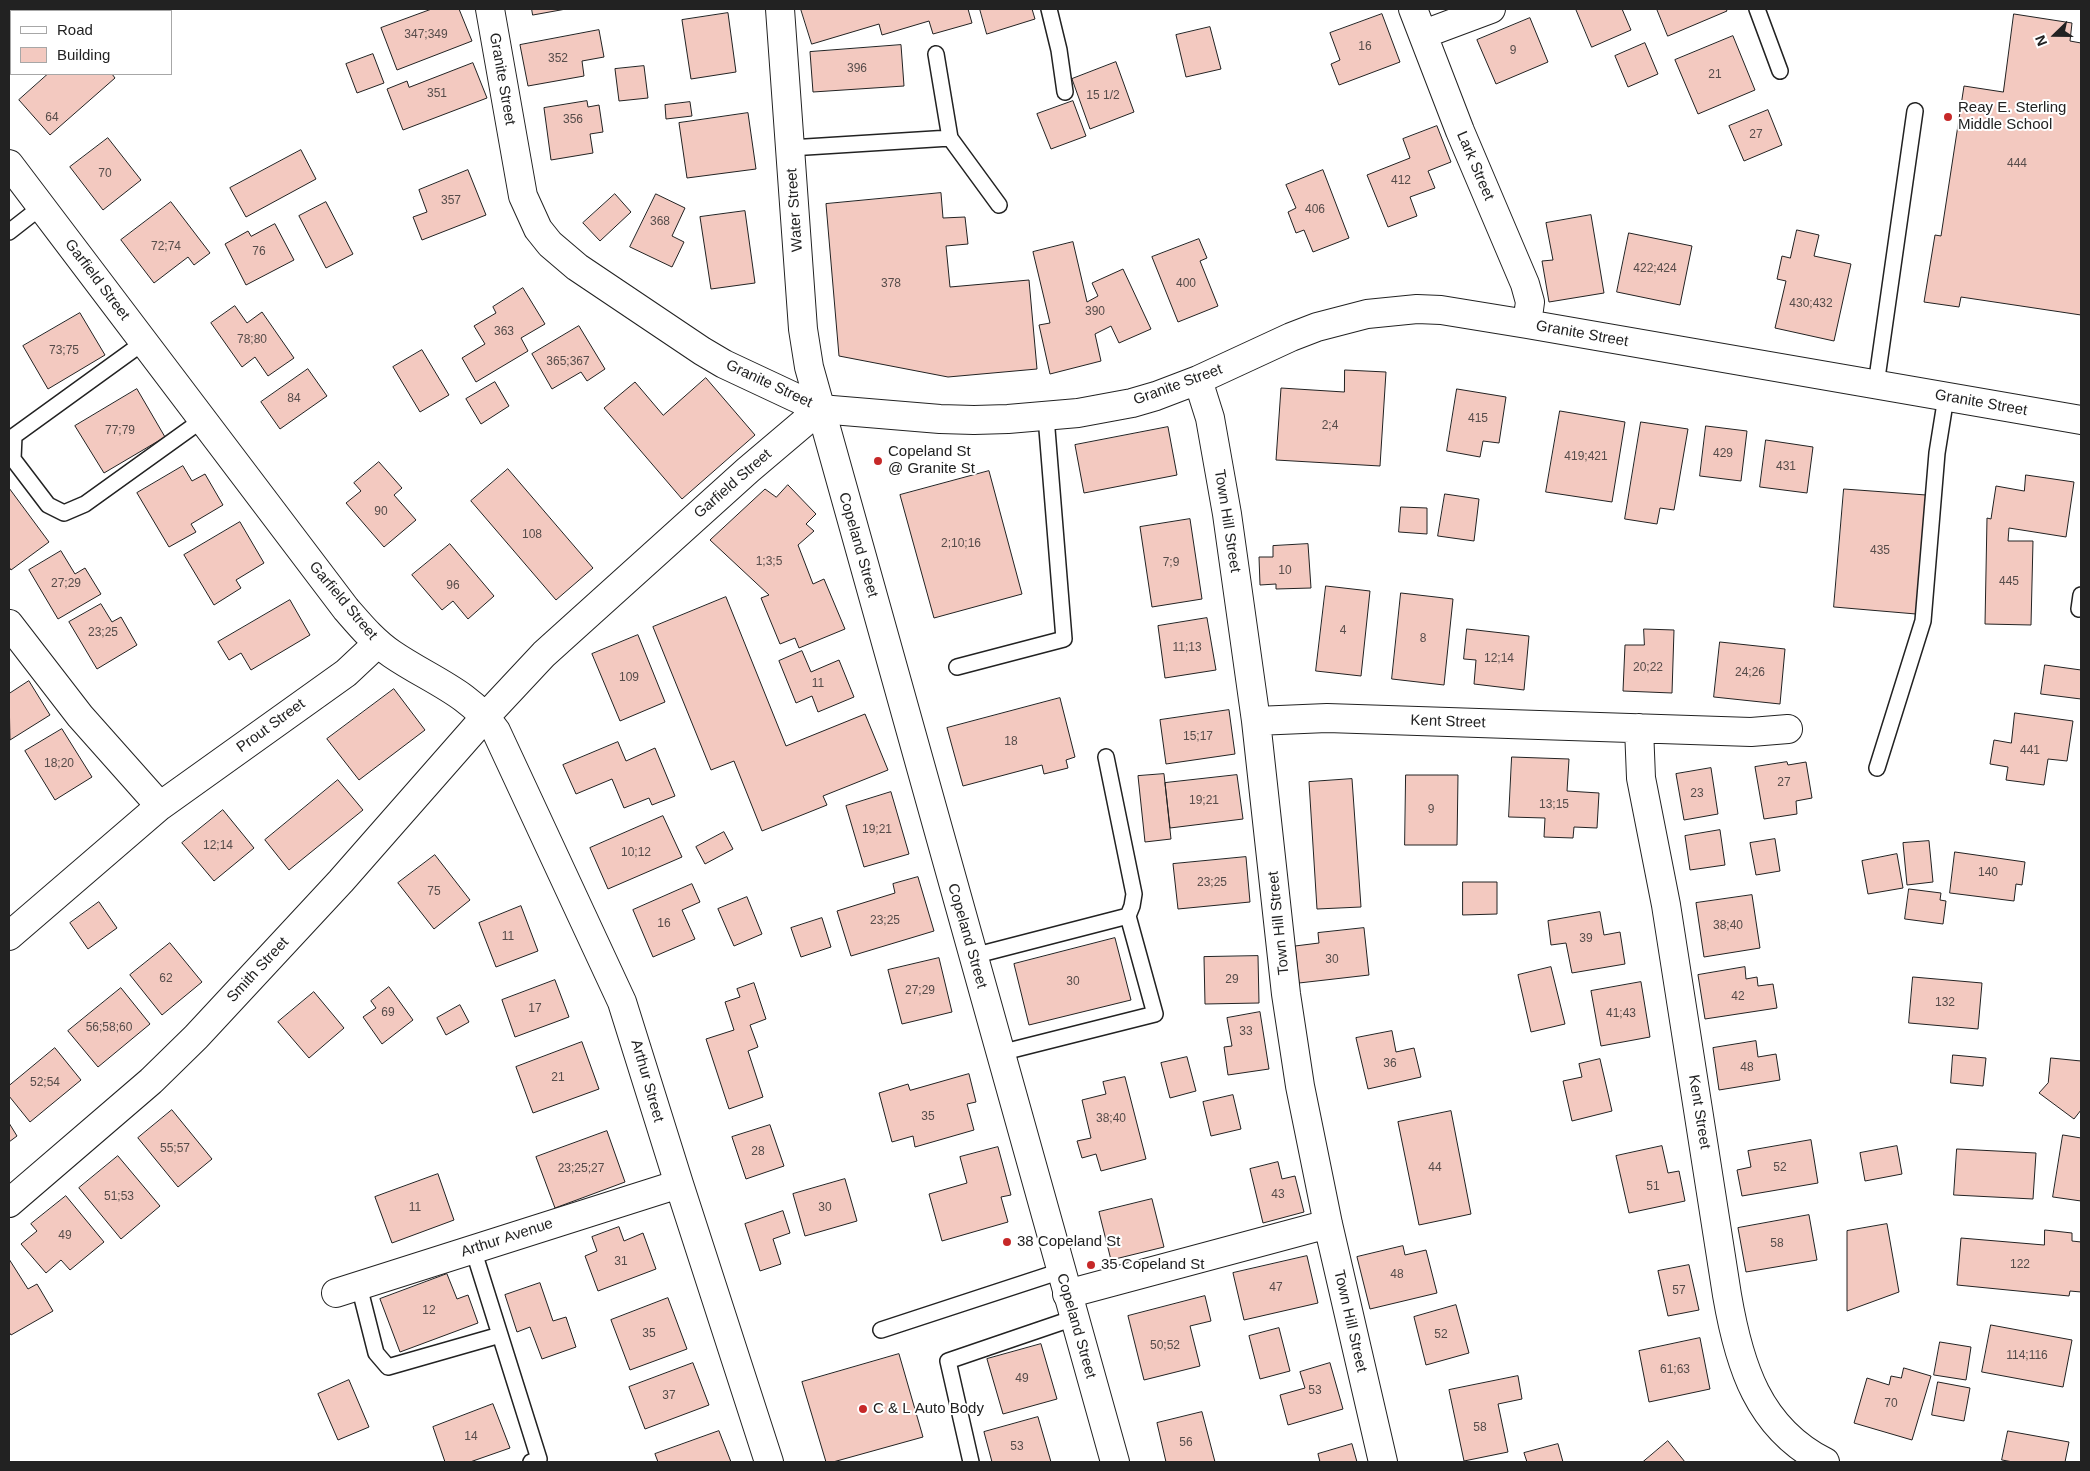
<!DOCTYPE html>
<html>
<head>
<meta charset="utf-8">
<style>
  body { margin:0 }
  #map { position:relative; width:2090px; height:1471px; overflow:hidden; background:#fff; font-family:Helvetica,sans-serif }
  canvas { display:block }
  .frame { position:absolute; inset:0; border:10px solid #222; pointer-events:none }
  .legend { position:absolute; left:10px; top:10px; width:162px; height:65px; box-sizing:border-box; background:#fff; border:1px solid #a7a7a7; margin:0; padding:6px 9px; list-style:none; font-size:15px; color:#222 }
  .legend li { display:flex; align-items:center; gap:10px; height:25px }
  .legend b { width:25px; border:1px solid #a7a7a7 }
  .north { position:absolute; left:2030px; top:10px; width:50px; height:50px; -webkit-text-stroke:4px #fff; paint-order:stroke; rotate:248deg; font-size:14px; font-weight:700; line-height:20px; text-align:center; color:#222 }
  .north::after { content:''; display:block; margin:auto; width:18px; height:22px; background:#222; clip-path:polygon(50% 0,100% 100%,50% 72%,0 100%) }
</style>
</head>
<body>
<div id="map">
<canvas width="2090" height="1471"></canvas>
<div class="frame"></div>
<ul class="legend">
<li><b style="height:6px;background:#fff"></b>Road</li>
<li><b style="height:14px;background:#f3c9c0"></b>Building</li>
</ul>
<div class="north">N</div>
</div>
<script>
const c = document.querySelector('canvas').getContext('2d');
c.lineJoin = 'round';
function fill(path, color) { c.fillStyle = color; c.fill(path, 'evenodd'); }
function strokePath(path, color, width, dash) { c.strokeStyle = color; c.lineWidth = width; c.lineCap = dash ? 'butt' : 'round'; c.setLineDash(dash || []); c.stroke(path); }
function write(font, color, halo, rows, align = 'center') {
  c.font = font + ' Helvetica,sans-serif'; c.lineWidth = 4; c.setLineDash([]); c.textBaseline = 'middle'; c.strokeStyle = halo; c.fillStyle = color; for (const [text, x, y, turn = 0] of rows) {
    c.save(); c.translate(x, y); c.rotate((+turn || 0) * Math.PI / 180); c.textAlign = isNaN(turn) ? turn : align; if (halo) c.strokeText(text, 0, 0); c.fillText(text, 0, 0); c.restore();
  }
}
const building = new Path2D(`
  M9 9H78L74 11H11V59L9 60Z
  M432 9H459L472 41 397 70 381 28Z
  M532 9H566L533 15Z
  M801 9H968L972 23 933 34 929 21 882 35 879 24 812 44Z
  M980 9H1032L1035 19 987 34Z
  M1576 9H1622L1631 30 1592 47Z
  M1657 9H1726L1727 11 1668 36Z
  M728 13 736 72 691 79 682 20Z
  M1382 14 1400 62 1339 85 1331 64 1340 60 1330 33Z
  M2014 14 2072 23 2070 41 2081 43V315L1961 297 1959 307 1924 302 1935 235 1941 236 1964 86 2003 92Z
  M1530 18 1548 62 1496 84 1477 40Z
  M1210 27 1221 69 1186 77 1176 35Z
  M599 30 604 57 582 61 584 76 528 86 520 45Z
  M1733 36 1755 90 1698 114 1675 60Z
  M1645 43 1658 74 1628 87 1615 56Z
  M901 45 904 86 813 92 810 52Z
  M373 54 384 83 357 93 346 64Z
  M1116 62 1134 112 1090 129 1072 79Z
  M473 63 487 98 403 130 387 89 407 81 409 87Z
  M644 66 648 98 619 101 615 69Z
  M48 74H112L115 78 50 135 19 100Z
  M587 101 588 107 599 105 603 132 590 134 593 153 551 160 544 108Z
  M1073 101 1086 136 1051 149 1037 114Z
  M690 102 692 116 666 119 665 105Z
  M1768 110 1782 145 1744 161 1729 126Z
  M748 113 756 169 687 178 679 123Z
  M1437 126 1451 162 1428 171 1435 188 1410 197 1417 216 1388 227 1367 175 1410 158 1403 139Z
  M108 138 141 180 103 210 70 167Z
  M301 150 316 179 246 217 230 188Z
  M468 170 486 215 422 240 413 217 427 212 419 190Z
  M1323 170 1349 238 1313 252 1304 230 1296 233 1288 212 1296 208 1286 185Z
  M941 193 943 218 965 217 968 244 946 246 950 287 1029 280 1037 369 948 377 839 356 826 204Z
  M615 194 631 212 600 241 583 223Z
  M656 194 685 208 672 236 684 242 672 267 630 247Z
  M171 202 210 253 194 265 188 257 154 283 121 240Z
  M326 202 353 254 326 268 299 216Z
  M745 211 755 283 711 289 700 217Z
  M1591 215 1604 293 1549 302 1542 261 1553 260 1546 223Z
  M275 224 294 260 246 285 225 244 248 231 251 236Z
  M1797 230 1819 235 1814 256 1851 264 1834 341 1775 328 1786 281 1777 279 1782 256 1790 258Z
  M1629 233 1692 246 1680 305 1617 292Z
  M1199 239 1207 258 1200 261 1218 306 1178 322 1152 257Z
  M1073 242 1087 302 1098 296 1092 283 1123 269 1151 329 1119 343 1111 326 1095 334 1101 361 1050 374 1039 325 1050 323 1033 252Z
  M523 288 545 324 521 338 528 351 476 382 462 358 485 344 474 326 496 313 493 307Z
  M235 306 247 323 262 312 294 358 268 376 255 357 242 367 211 323Z
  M80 313 105 355 48 389 23 346Z
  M579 326 605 369 587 381 581 372 552 389 532 354Z
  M422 350 449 395 420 412 393 367Z
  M308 369 327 396 280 429 261 402Z
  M1345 370 1386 372 1380 466 1276 460 1281 388 1344 392Z
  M706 378 755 435 682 499 604 408 635 382 663 415Z
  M495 382 509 406 481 424 466 399Z
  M137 389 165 437 104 473 75 426Z
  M1457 389 1506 397 1499 443 1483 441 1480 457 1447 451Z
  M1560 411 1625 422 1612 502 1546 492Z
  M1641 422 1688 429 1674 510 1660 508 1657 524 1625 519Z
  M1706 426 1747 431 1741 481 1700 476Z
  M1168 427 1177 475 1084 493 1075 445Z
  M1766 440 1813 447 1807 493 1760 487Z
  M379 462 402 488 394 495 416 520 384 547 346 503 361 491 354 483Z
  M183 466 192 481 205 474 223 505 191 524 196 532 169 547 137 493Z
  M508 469 593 568 556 600 471 501Z
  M989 471 1022 594 934 618 900 495Z
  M2026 475 2074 482 2066 537 2009 528 2008 541H2033L2031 625 1985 624 1987 518 1991 519 1996 486 2024 491Z
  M788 485 816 514 806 524 814 531 798 545 813 584 824 579 845 629 799 648 795 638 780 644 761 598 769 595 710 540 765 489 776 497Z
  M9 488 49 542 11 570 9 567Z
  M1844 489 1926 495 1916 614 1834 607Z
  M1445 494 1479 499 1474 541 1438 536Z
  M1401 507 1427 508V534L1399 532Z
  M1190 519 1202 599 1152 607 1140 527Z
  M240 522 264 563 236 580 241 588 214 605 184 555Z
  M450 544 494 596 468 619 453 601 442 610 412 575Z
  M1308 544 1311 588 1276 589V584L1260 585 1259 557H1273V546Z
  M61 551 75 574 85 568 101 594 58 619 29 570Z
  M1326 586 1370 591 1361 676 1316 671Z
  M1401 593 1453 599 1444 685 1392 679Z
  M726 597 786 746 865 714 888 770 823 796 827 805 762 831 734 761 711 770 653 627Z
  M290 600 310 635 251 670 241 653 229 660 218 642Z
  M101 604 112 622 121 617 137 645 97 669 69 622Z
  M1207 618 1216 670 1165 678 1158 626Z
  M1467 629 1529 636 1524 690 1474 684 1476 660 1464 659Z
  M1644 629 1674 630 1672 693 1623 691 1625 645H1644Z
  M638 635 665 702 620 721 592 654Z
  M1720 642 1785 649 1780 704 1714 697Z
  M802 651 811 672 839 660 854 697 818 712 812 696 796 703 779 661Z
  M2045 665 2081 670V699L2041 694Z
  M29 681 50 715 10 740 9 694Z
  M394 689 425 730 359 780 327 739Z
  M1060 698 1075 757 1066 760 1068 768 1044 774 1042 765 963 786 947 728Z
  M1229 710 1235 754 1166 764 1160 720Z
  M2015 713 2073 721 2067 761 2048 759 2044 785 2006 780 2008 767 1990 764 1994 740 2011 743Z
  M62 729 92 777 55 800 25 751Z
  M618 742 626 761 655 748 675 796 652 805 649 798 624 808 612 779 576 794 563 765Z
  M1512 757 1569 759 1567 791 1599 793 1597 828 1574 827 1573 838 1544 837 1545 818 1509 817Z
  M1787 762 1788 765 1806 762 1812 798 1796 801 1797 814 1764 819 1755 767Z
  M1711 768 1718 814 1684 820 1676 774Z
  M1164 774 1171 839 1145 842 1138 776Z
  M1237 775 1243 819 1170 828 1165 783Z
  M1406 775H1458L1457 845H1405Z
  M1352 779 1361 907 1317 909 1309 782Z
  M338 780 363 810 289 870 265 840Z
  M891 792 909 854 864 867 846 806Z
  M223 810 254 848 214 881 182 843Z
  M663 816 682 857 608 889 590 848Z
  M1720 830 1725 865 1690 870 1685 836Z
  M724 832 733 849 705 864 696 847Z
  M1775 839 1780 871 1756 875 1750 843Z
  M1929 841 1933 882 1907 885 1903 843Z
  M1955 852 2025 862 2022 885 2016 884 2014 901 1950 893Z
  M1897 854 1903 888 1868 894 1862 861Z
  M435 855 470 900 434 929 398 883Z
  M1246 857 1250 902 1178 909 1173 864Z
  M918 877 934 931 851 956 837 911 895 893 893 884Z
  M1463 882H1497V914L1463 915Z
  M692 884 700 902 682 910 695 939 653 957 633 910Z
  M1909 889 1941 893 1940 900 1946 901 1943 924 1905 919Z
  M1752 895 1760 948 1704 957 1696 903Z
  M747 897 762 934 734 946 718 909Z
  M99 902 117 928 88 949 70 923Z
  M521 906 538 951 496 967 479 923Z
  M1600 912 1604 935 1620 932 1625 964 1572 973 1566 943 1551 945 1548 921Z
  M822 918 831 947 801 957 791 928Z
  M1364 928 1369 975 1299 983 1295 946 1319 943 1318 933Z
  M1115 938 1131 1000 1029 1025 1014 964Z
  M170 943 202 982 162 1015 130 975Z
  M1258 956 1259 1003 1205 1004 1204 957Z
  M939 958 952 1012 902 1024 888 970Z
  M1551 967 1565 1024 1531 1032 1518 975Z
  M1745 967 1746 979 1757 977 1758 986 1773 984 1777 1008 1705 1019 1698 975Z
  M1913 977 1982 983 1978 1029 1909 1023Z
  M555 980 569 1017 515 1037 502 1000Z
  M1641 982 1650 1037 1601 1046 1591 991Z
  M754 983 766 1019 750 1025 758 1047 748 1051 763 1097 729 1109 706 1039 734 1030 725 1002 740 997 737 989Z
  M389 987 413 1020 382 1044 363 1017 376 1008 371 1001Z
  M121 988 150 1024 98 1067 68 1031Z
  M314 992 344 1028 309 1058 278 1022Z
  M460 1005 469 1022 446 1035 437 1018Z
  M1260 1012 1269 1069 1228 1075 1224 1047 1232 1046 1227 1018Z
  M1392 1031 1396 1052 1414 1048 1421 1077 1368 1089 1356 1038Z
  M1756 1041 1758 1057 1776 1054 1780 1080 1719 1090 1713 1048Z
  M582 1042 599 1089 533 1113 516 1067Z
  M55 1048 81 1080 30 1122 9 1096V1086Z
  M1953 1055 1986 1058 1983 1086 1951 1083Z
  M1187 1057 1196 1091 1170 1098 1161 1063Z
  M2051 1058 2081 1061V1110L2074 1119 2039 1093 2048 1083Z
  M1600 1059 1612 1111 1572 1121 1563 1081 1582 1077 1579 1064Z
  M969 1074 976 1102 967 1104 974 1130 915 1147 913 1136 892 1142 879 1093 908 1084 910 1090Z
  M1125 1077 1146 1159 1101 1171 1096 1154 1082 1158 1077 1141 1091 1138 1082 1100 1106 1094 1103 1082Z
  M1233 1095 1241 1129 1211 1136 1203 1102Z
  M172 1110 212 1159 178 1187 138 1138Z
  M1451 1111 1471 1214 1419 1225 1398 1122Z
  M9 1123 17 1136 9 1142Z
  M770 1125 784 1166 746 1179 732 1137Z
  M607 1131 625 1182 555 1208 536 1157Z
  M2063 1135 2081 1138V1201L2053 1197Z
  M1811 1140 1818 1183 1742 1196 1737 1170 1751 1167 1748 1151Z
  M1662 1146 1668 1173 1679 1171 1685 1201 1629 1213 1616 1156Z
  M1897 1146 1902 1174 1865 1181 1860 1153Z
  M998 1147 1011 1195 1001 1197 1008 1222 942 1241 929 1194 967 1183 960 1157Z
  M1957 1149 2036 1153 2033 1199 1954 1195Z
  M118 1156 160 1206 121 1239 79 1188Z
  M1278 1162 1282 1179 1295 1176 1304 1212 1263 1223 1250 1169Z
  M438 1174 454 1220 392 1243 375 1197Z
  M845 1179 857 1221 805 1236 793 1194Z
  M66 1196 104 1242 70 1270 61 1260 46 1273 21 1244 37 1231 31 1224Z
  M1152 1199 1164 1247 1111 1260 1099 1212Z
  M783 1211 790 1233 773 1239 781 1264 760 1271 745 1224Z
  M1809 1215 1817 1260 1746 1272 1738 1228Z
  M1887 1224 1899 1292 1847 1311V1231Z
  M619 1227 624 1241 643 1233 656 1269 598 1291 585 1256 597 1251 592 1237Z
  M2045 1230 2072 1233V1241L2081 1242V1292L2070 1291 2069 1296 1957 1285 1961 1238 2044 1245Z
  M1403 1246 1405 1255 1426 1250 1437 1293 1370 1309 1357 1257Z
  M1307 1256 1318 1303 1244 1320 1233 1273Z
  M9 1259 28 1289 37 1284 53 1311 11 1335 9 1332Z
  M1689 1265 1699 1310 1668 1316 1658 1271Z
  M447 1274 457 1299 468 1295 478 1323 400 1352 380 1299Z
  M540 1283 553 1321 566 1317 576 1347 542 1359 530 1327 517 1332 505 1295Z
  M1205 1296 1211 1321 1190 1326 1200 1366 1144 1380 1128 1316Z
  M668 1298 687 1349 630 1370 611 1320Z
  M1456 1305 1469 1353 1426 1365 1414 1317Z
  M1991 1325 2072 1340 2063 1387 1982 1372Z
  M1279 1328 1290 1371 1260 1379 1249 1336Z
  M1700 1338 1710 1389 1649 1402 1639 1351Z
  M1940 1342 1971 1347 1966 1380 1934 1375Z
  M1041 1344 1057 1399 1003 1414 987 1359Z
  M899 1354 923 1437 833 1462H826L802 1382Z
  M693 1363 709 1405 645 1429 629 1387Z
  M1330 1363 1343 1409 1288 1425 1280 1395 1305 1388 1300 1372Z
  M1904 1368 1931 1376 1912 1440 1854 1423 1867 1378 1889 1385 1891 1376 1901 1378Z
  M1518 1376 1522 1399 1498 1404 1508 1452 1464 1461 1449 1390Z
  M349 1380 369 1427 338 1440 318 1394Z
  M1938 1382 1970 1388 1964 1421 1932 1415Z
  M493 1404 510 1448 470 1462H445L433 1427Z
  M1202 1412 1215 1462H1166L1157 1423Z
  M1038 1417 1051 1462H992L984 1432Z
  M719 1431 731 1462H658L655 1454Z
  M2008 1431 2069 1442 2065 1462H2013L2002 1460Z
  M1668 1441 1685 1462H1643Z
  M1352 1444 1357 1462H1320L1318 1454Z
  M1558 1444 1563 1462H1527L1524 1453Z`);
const lane = new Path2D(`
  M1049 9 1059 50 1065 92
  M1757 9 1780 71
  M936 54 950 138
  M790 148 950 138 999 205
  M9 232 41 207
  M144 342 14 436 13 459 48 505 64 513 85 504 202 420
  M1876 385 1915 111
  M2079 609 2081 595
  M957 667 1064 639 1046 417
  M1106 757 1134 894 1132 906 1128 916
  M1877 768 1923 621 1937 453 1946 397
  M973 956 1128 916 1155 1014 1000 1053
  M473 1249 539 1459 531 1462
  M359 1286 376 1353 388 1367 500 1335
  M881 1330 1061 1271
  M971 1462 948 1361 1074 1318`);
const street = new Path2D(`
  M490 9 523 196 538 229 550 244 577 267 702 351 724 364 820 409 940 419 974 420 1008 419 1078 413 1132 403 1156 396 1198 380 1291 337 1317 327 1367 314 1417 309 1441 310 1527 324 2081 420
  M1413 9 1460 131 1525 284 1530 302 1527 324
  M1424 34 1491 9
  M9 164 346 609C360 625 374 642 392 654 430 680 469 692 496 731L622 1002 679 1184 769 1462
  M1198 380 1210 418 1227 514 1256 721 1286 994 1300 1086 1328 1224 1383 1462
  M9 624 80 716 160 806
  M1256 721 1327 718 1751 732 1788 729
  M1639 728 1641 778 1666 905 1727 1295C1739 1365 1758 1428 1825 1462
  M9 936 160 806 346 673 378 643
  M9 1203 151 1081 196 1037 341 881 486 716 544 654 748 470 820 409
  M336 1293 679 1184
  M1067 1294 1328 1224`);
const secondary = new Path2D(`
  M780 9 803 329 809 367 1115 1462`);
const markers = [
  [1948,117,5,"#c62828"],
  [878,461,5,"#c62828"],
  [1007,1242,5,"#c62828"],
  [1091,1265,5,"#c62828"],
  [863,1409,5,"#c62828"]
];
const numberNames = [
  ["347;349",426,35],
  ["16",1365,47],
  ["9",1513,51],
  ["352",558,59],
  ["396",857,69],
  ["21",1715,75],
  ["351",437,94],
  ["15 1/2",1103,96],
  ["64",52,118],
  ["356",573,120],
  ["27",1756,135],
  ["444",2017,164],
  ["70",105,174],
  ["412",1401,181],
  ["357",451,201],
  ["406",1315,210],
  ["368",660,222],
  ["72;74",166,247],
  ["76",259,252],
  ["422;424",1655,269],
  ["378",891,284],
  ["400",1186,284],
  ["430;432",1811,304],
  ["390",1095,312],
  ["363",504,332],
  ["78;80",252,340],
  ["73;75",64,351],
  ["365;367",568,362],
  ["84",294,399],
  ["415",1478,419],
  ["2;4",1330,426],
  ["77;79",120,431],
  ["429",1723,454],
  ["419;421",1586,457],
  ["431",1786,467],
  ["90",381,512],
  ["108",532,535],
  ["2;10;16",961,544],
  ["435",1880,551],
  ["1;3;5",769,562],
  ["7;9",1171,563],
  ["10",1285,571],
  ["445",2009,582],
  ["27;29",66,584],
  ["96",453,586],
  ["4",1343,631],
  ["23;25",103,633],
  ["8",1423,639],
  ["11;13",1187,648],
  ["12;14",1499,659],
  ["20;22",1648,668],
  ["24;26",1750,673],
  ["109",629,678],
  ["11",818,684],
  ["15;17",1198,737],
  ["18",1011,742],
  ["441",2030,751],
  ["18;20",59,764],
  ["27",1784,783],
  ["23",1697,794],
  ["19;21",1204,801],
  ["13;15",1554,805],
  ["9",1431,810],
  ["19;21",877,830],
  ["12;14",218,846],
  ["10;12",636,853],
  ["140",1988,873],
  ["23;25",1212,883],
  ["75",434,892],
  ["23;25",885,921],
  ["16",664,924],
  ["38;40",1728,926],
  ["11",508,937],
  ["39",1586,939],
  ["30",1332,960],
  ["62",166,979],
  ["29",1232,980],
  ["30",1073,982],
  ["27;29",920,991],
  ["42",1738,997],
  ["132",1945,1003],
  ["17",535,1009],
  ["69",388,1013],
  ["41;43",1621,1014],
  ["56;58;60",109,1028],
  ["33",1246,1032],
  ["36",1390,1064],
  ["48",1747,1068],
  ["21",558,1078],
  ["52;54",45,1083],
  ["35",928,1117],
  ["38;40",1111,1119],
  ["55;57",175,1149],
  ["28",758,1152],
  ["44",1435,1168],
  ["52",1780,1168],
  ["23;25;27",581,1169],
  ["51",1653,1187],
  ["43",1278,1195],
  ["51;53",119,1197],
  ["11",415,1208],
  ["30",825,1208],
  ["49",65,1236],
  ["58",1777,1244],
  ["31",621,1262],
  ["122",2020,1265],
  ["48",1397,1275],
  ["47",1276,1288],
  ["57",1679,1291],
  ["12",429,1311],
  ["35",649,1334],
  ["52",1441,1335],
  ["50;52",1165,1346],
  ["114;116",2027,1356],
  ["61;63",1675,1370],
  ["49",1022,1379],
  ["53",1315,1391],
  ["37",669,1396],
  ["70",1891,1404],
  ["58",1480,1428],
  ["14",471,1437],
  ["56",1186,1443],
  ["53",1017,1447]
];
const streetNames = [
  ["Granite Street",502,79,80],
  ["Lark Street",1475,166,67],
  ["Water Street",795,210,-94],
  ["Garfield Street",97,280,53],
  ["Granite Street",1582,334,10],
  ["Granite Street",769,384,25],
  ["Granite Street",1178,385,-20],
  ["Granite Street",1981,403,10],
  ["Garfield Street",733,484,-41],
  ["Town Hill Street",1227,521,81],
  ["Copeland Street",858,545,74],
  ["Garfield Street",343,601,50],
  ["Kent Street",1448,722,2],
  ["Prout Street",271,726,-36],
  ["Town Hill Street",1279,923,-96],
  ["Copeland Street",967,936,74],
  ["Smith Street",258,970,-47],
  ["Arthur Street",647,1081,74],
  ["Kent Street",1699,1112,81],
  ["Arthur Avenue",507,1238,-18],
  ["Town Hill Street",1350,1321,77],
  ["Copeland Street",1076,1326,74]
];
const poiNames = [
  ["Reay E. Sterling",1958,108],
  ["Middle School",1958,125],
  ["Copeland St",888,452],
  ["@ Granite St",888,469],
  ["38 Copeland St",1017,1242],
  ["35 Copeland St",1101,1265],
  ["C & L Auto Body",873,1409]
];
fill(building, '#f3c9c0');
strokePath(building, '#222', 1);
strokePath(lane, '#222', 18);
strokePath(street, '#222', 30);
strokePath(secondary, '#222', 30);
strokePath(lane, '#fff', 15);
strokePath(street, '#fff', 28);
strokePath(secondary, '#fff', 28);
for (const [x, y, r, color] of markers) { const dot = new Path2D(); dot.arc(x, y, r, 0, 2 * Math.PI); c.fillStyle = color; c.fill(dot); strokePath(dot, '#fff', 2); }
write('12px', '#564c4a', null, numberNames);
write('15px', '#222', '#fff', streetNames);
write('15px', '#222', '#fff', poiNames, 'left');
</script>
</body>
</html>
